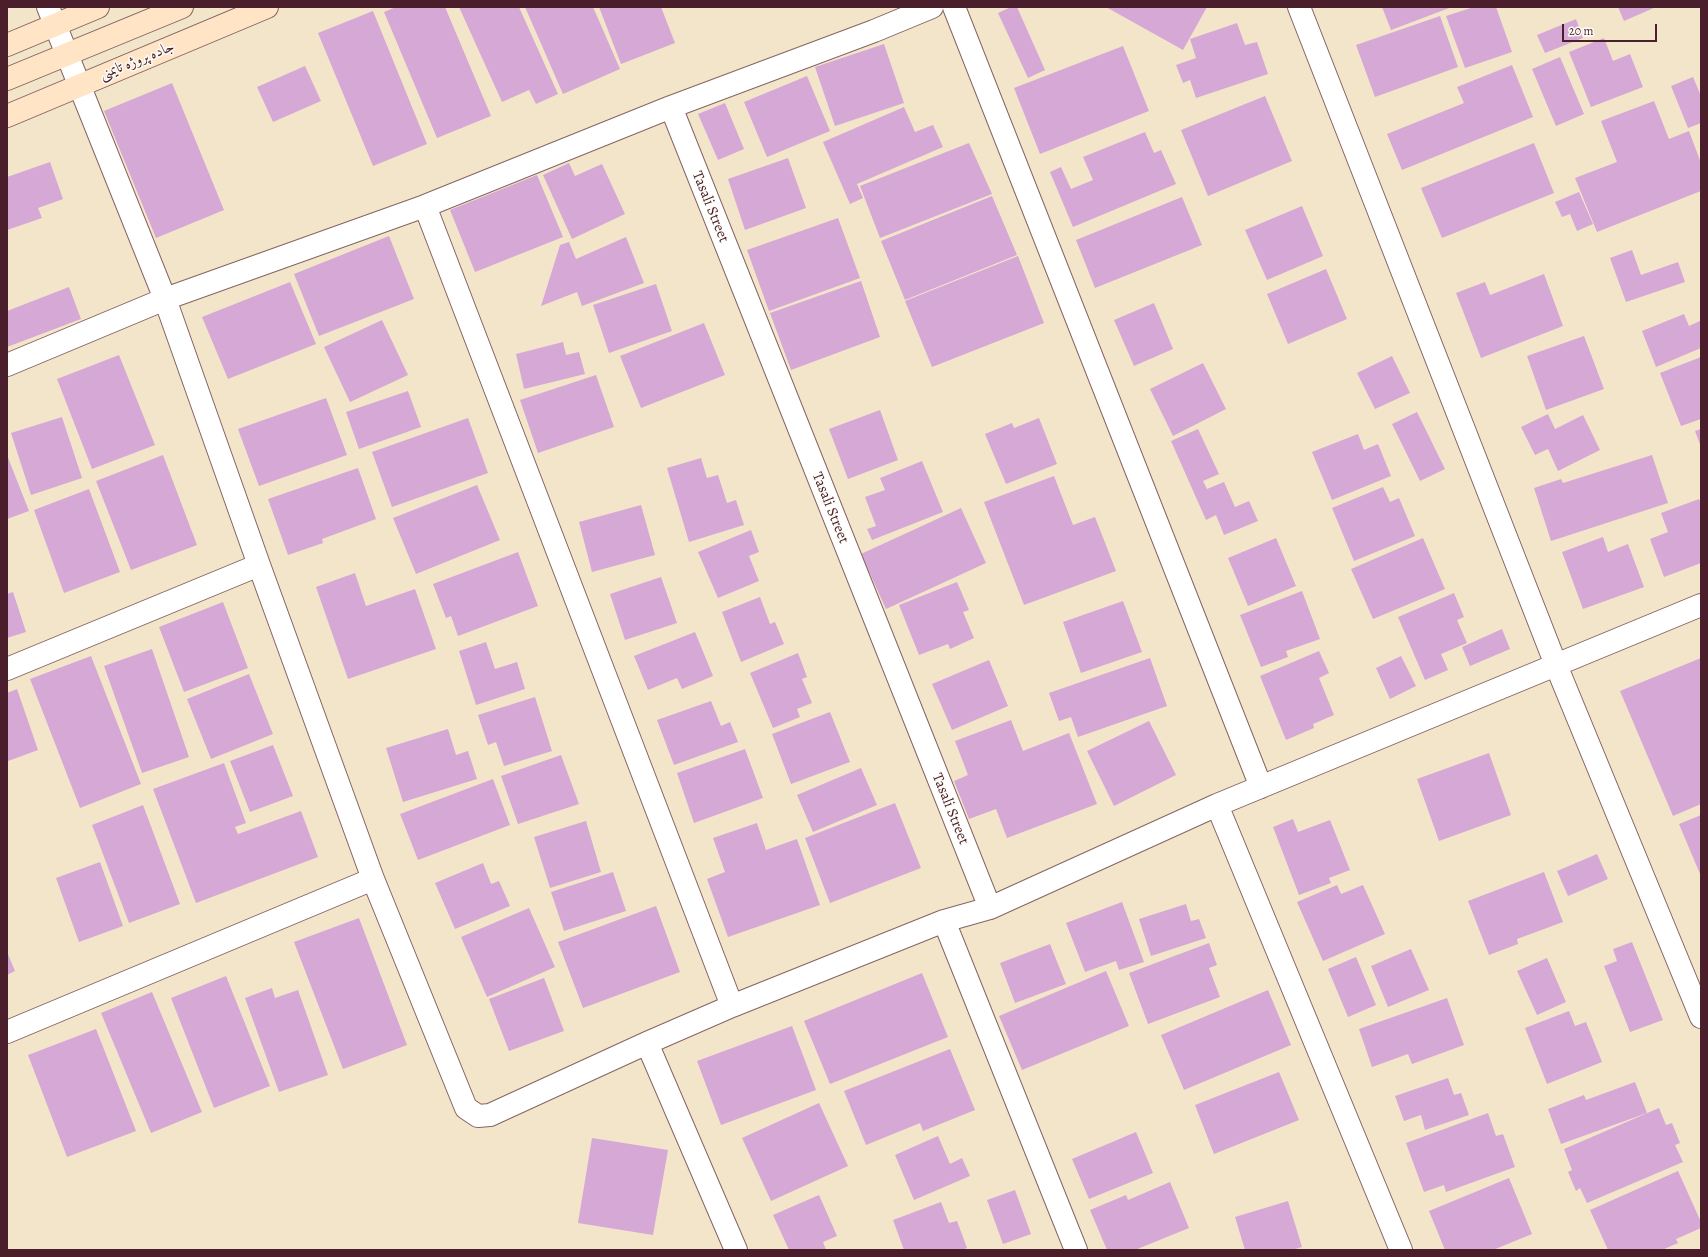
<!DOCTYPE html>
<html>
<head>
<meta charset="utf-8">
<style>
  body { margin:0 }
  #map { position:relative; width:1708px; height:1257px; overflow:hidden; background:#f3e5ca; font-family:Alegreya,serif }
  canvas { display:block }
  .frame { position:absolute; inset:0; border:8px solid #4a1f2b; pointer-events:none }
  .scale { position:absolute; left:1562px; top:24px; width:95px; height:18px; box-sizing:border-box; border:2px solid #4a1f2b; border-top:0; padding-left:5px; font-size:12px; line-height:14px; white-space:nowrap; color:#4a1f2b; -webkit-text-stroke:3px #fdfcf7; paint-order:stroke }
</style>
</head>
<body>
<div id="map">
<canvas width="1708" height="1257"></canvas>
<div class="frame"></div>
<div class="scale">20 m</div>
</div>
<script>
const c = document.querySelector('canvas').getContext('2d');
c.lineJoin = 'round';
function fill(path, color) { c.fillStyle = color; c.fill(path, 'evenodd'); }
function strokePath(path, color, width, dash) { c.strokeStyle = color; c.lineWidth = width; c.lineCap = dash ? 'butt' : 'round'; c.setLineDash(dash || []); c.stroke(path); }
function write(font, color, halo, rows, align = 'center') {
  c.font = font + ' Alegreya,Amiri,serif'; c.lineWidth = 3; c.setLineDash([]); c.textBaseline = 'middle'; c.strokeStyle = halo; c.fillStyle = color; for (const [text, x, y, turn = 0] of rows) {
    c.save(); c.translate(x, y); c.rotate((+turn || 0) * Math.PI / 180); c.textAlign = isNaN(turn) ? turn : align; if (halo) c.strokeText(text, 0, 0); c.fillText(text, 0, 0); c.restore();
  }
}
const building = new Path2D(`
  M396 7H445L491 116 437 138 384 12Z
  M459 7H519L558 94 536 104 529 90 502 102Z
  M525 7H593L620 69 563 94Z
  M599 7H661L675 43 621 64Z
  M1011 7H1017L1045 70 1028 78 998 13Z
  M1106 7H1207L1183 50Z
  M1382 7H1452L1391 30Z
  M1474 7H1496L1512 52 1465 68 1446 16Z
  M1618 7H1656L1624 21Z
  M373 11 427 144 373 166 318 33Z
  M1440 16 1458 67 1375 97 1356 45Z
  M1576 19 1583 38 1545 53 1537 35Z
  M1237 23 1245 45 1257 42 1268 74 1196 98 1190 80 1183 83 1176 65 1196 58 1190 39Z
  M1604 38 1613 61 1630 54 1643 87 1591 107 1569 52Z
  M884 44 904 103 835 126 815 67Z
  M1123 46 1149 111 1040 154 1014 88Z
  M1560 57 1584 114 1556 126 1532 69Z
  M1512 65 1533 117 1402 170 1387 134 1464 103 1457 87Z
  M305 66 321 101 273 122 257 87Z
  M807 76 830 131 767 157 744 102Z
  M1693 77 1701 96V123L1688 128 1671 86Z
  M172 83 224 210 156 238 104 111Z
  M1265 96 1292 161 1208 196 1181 130Z
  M1654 101 1669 139 1689 131 1701 163V191L1597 232 1575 178 1617 162 1601 121Z
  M725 103 744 149 718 160 698 114Z
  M904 107 915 132 933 125 943 147 857 184 863 198 850 204 823 142Z
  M1145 132 1154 153 1161 150 1176 184 1073 227 1050 172 1061 167 1071 189 1093 180 1083 157Z
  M969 143 992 194 880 238 860 186Z
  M1534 143 1554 193 1442 238 1421 188Z
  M788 158 806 208 745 230 728 179Z
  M50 162 63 199 38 208 42 218 7 230V177Z
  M569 163 575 176 602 164 625 214 572 239 543 175Z
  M537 175 563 237 475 272 450 210Z
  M1579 192 1593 224 1577 231 1570 214 1562 217 1555 202Z
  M992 196 1017 255 905 300 881 241Z
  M1182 197 1202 245 1095 288 1076 240Z
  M1302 206 1323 256 1267 280 1245 230Z
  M838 218 860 278 769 311 747 250Z
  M389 236 414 299 319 336 294 274Z
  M626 237 644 283 582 306 577 292 541 306 560 245 569 242 576 259Z
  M1632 250 1641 275 1678 262 1685 282 1626 302 1610 258Z
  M1018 256 1044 323 932 367 905 301Z
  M1326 269 1347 319 1288 344 1267 294Z
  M1544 274 1563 326 1481 358 1456 293 1485 282 1490 295Z
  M861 281 880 337 791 370 770 313Z
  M290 282 316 344 228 379 202 317Z
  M656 284 672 331 609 353 593 305Z
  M69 287 81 319 7 347V311Z
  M1154 303 1173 349 1134 366 1114 320Z
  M1684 314 1689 326 1700 321 1701 348 1656 367 1642 331Z
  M382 320 408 375 350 402 324 347Z
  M704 323 725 375 641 408 620 356Z
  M1584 336 1604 389 1546 410 1527 356Z
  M563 342 566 355 579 352 585 374 524 389 516 354Z
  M119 355 155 445 92 469 57 379Z
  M1392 356 1410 393 1375 409 1357 373Z
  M1701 357V419L1681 426 1660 373Z
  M1203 363 1226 409 1173 436 1150 389Z
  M596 375 614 427 538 453 520 400Z
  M408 391 421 427 359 449 346 412Z
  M326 398 347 455 259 486 238 429Z
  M880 410 898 460 848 479 829 429Z
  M1417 412 1445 469 1420 481 1392 424Z
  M1548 414 1555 429 1583 415 1600 450 1558 471 1548 449 1535 455 1521 427Z
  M62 417 82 478 31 495 11 433Z
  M468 418 488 473 392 507 372 452Z
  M1039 418 1057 464 1006 484 985 434 1012 423 1014 428Z
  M1198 429 1219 474 1203 481 1207 489 1224 482 1235 507 1249 501 1258 521 1224 535 1216 515 1206 520 1171 441Z
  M1701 429V447L1695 431Z
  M1358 434 1364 450 1378 444 1391 476 1332 500 1312 452Z
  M7 455 29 511 7 519Z
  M163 455 197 545 131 570 96 481Z
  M1652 455 1668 503 1551 541 1534 488 1561 479 1563 483Z
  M701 458 707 478 718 475 727 503 736 500 744 525 689 542 667 468Z
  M922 461 943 512 872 540 867 529 876 526 865 497 885 490 880 478Z
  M358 468 376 519 322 539 323 543 288 555 268 499Z
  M1054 476 1073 525 1095 517 1116 571 1024 605 984 502Z
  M477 485 500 540 416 574 393 518Z
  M1383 487 1390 502 1399 498 1415 536 1354 561 1332 508Z
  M89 489 120 572 64 593 34 510Z
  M1699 499 1701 504V563L1664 577 1650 539 1668 532 1661 513Z
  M641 505 655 555 592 572 579 522Z
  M961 508 986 563 886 609 861 554Z
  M751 530 759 552 749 556 759 581 718 598 698 552Z
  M1603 537 1608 552 1628 544 1644 587 1583 609 1562 552Z
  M1276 538 1296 586 1248 606 1228 558Z
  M1423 538 1445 589 1373 619 1351 569Z
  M518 552 538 606 458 636 451 616 446 618 433 584Z
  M355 573 366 606 415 589 436 649 348 679 316 587Z
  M661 577 677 623 625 640 610 594Z
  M957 582 969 610 963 612 974 638 950 649 948 644 919 655 899 605Z
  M1302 591 1320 639 1286 651 1288 657 1261 667 1240 615Z
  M13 592 26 632 7 638V594Z
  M1454 593 1464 617 1457 620 1467 643 1441 654 1448 670 1425 680 1398 617Z
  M760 597 770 624 775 622 784 644 741 662 722 612Z
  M1123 601 1142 652 1081 673 1063 622Z
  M223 602 248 668 184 692 159 627Z
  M1502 629 1510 649 1470 666 1462 647Z
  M695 632 713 676 682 689 677 678 648 690 634 656Z
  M486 642 495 669 517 662 525 689 476 705 459 651Z
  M152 649 189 757 142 773 104 666Z
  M1319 651 1329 673 1319 678 1334 715 1313 724 1314 728 1286 740 1260 676Z
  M798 653 807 677 802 679 812 703 797 709 800 717 773 728 750 673Z
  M91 656 141 784 80 808 30 679Z
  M1401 656 1416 686 1390 699 1376 668Z
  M1150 658 1167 706 1078 737 1071 717 1059 721 1049 693Z
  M1701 658V804L1673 816 1620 691Z
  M989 660 1008 706 952 730 932 684Z
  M249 674 273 734 211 759 187 699Z
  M17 689 38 750 8 761 7 693Z
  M535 697 552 751 504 766 496 742 488 745 478 715Z
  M711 701 721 726 730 722 738 742 674 765 657 720Z
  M830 712 850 762 791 784 772 734Z
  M1011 720 1023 751 1069 733 1097 804 1007 838 996 809 969 819 954 781 968 775 955 741Z
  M1149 721 1176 775 1114 806 1087 751Z
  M448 729 456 755 468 751 477 779 403 802 386 748Z
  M273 745 293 796 250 812 230 761Z
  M745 749 763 798 694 823 677 773Z
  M1489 753 1511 815 1439 841 1417 779Z
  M561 755 579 804 518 824 501 776Z
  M224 763 246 823 235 827 238 834 301 811 318 857 196 903 153 789Z
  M861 768 877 805 813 832 797 795Z
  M493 779 510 825 418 860 400 814Z
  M895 803 921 868 830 903 805 838Z
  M143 805 180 904 129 923 92 825Z
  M1701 815V873L1700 874 1679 824Z
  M1293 819 1298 832 1330 820 1350 870 1329 878 1331 883 1299 895 1273 827Z
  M586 821 601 872 550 888 534 837Z
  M757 823 766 850 797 839 820 905 728 937 707 879 725 872 713 838Z
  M1597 854 1608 879 1568 896 1557 871Z
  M100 862 123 926 79 942 56 878Z
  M483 863 491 884 499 881 510 906 455 929 435 883Z
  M613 872 626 911 564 931 551 892Z
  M1544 872 1563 922 1517 939 1518 944 1489 955 1468 901Z
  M1337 885 1341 894 1363 885 1385 934 1323 961 1297 902Z
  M1122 902 1144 962 1119 970 1116 961 1085 972 1066 923Z
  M1186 904 1191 921 1199 919 1206 938 1151 956 1139 919Z
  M656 906 680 972 583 1008 558 942Z
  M529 908 555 967 487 997 461 937Z
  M359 918 407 1045 343 1069 294 942Z
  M1632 942 1663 1020 1630 1032 1604 966 1617 961 1613 949Z
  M1209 943 1217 965 1209 968 1220 997 1148 1024 1129 973Z
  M1050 944 1066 984 1015 1003 1000 963Z
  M1411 949 1429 990 1388 1007 1371 966Z
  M7 952 15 971 7 975Z
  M1356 957 1376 1005 1348 1017 1328 969Z
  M1547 958 1566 1002 1537 1015 1517 971Z
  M1106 971 1129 1026 1022 1070 999 1016Z
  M922 973 948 1037 830 1084 804 1021Z
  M226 976 270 1086 214 1108 171 998Z
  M544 978 564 1031 509 1051 489 999Z
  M272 988 275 998 298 990 328 1075 279 1092 245 998Z
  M1268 990 1291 1045 1184 1090 1161 1035Z
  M152 992 202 1112 151 1133 101 1013Z
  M1447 998 1464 1045 1412 1064 1408 1054 1372 1067 1359 1029Z
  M1569 1011 1575 1026 1586 1022 1602 1062 1547 1084 1525 1028Z
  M792 1026 816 1090 721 1125 697 1061Z
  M96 1029 136 1131 67 1157 28 1055Z
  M950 1049 975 1110 923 1131 920 1123 866 1145 844 1091Z
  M1279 1072 1299 1120 1214 1154 1195 1105Z
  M1448 1078 1454 1095 1461 1093 1469 1115 1425 1130 1421 1115 1404 1121 1395 1096Z
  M1635 1082 1647 1113 1561 1144 1548 1109 1584 1095 1586 1100Z
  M819 1103 848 1166 771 1201 742 1138Z
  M1659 1108 1666 1125 1672 1123 1680 1143 1675 1145 1683 1162 1587 1203 1580 1188 1576 1191 1568 1172 1572 1170 1564 1149Z
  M1488 1113 1496 1136 1503 1134 1515 1167 1446 1192 1444 1185 1424 1192 1406 1143Z
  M1136 1132 1153 1173 1089 1199 1072 1159Z
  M938 1136 950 1164 962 1158 970 1176 914 1200 895 1155Z
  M592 1138 668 1150 653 1235 578 1223Z
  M1678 1171 1701 1222V1228L1676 1239 1678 1243 1662 1250H1608L1590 1210Z
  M1509 1178 1532 1234 1493 1250H1445L1429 1211Z
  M1170 1182 1189 1228 1135 1250H1107L1090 1210 1126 1195 1128 1200Z
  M1015 1190 1031 1234 1003 1244 987 1200Z
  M819 1195 837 1236 823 1242 826 1250H789L773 1215Z
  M1288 1201 1302 1247 1292 1250H1245L1235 1217Z
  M941 1202 949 1223 957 1221 967 1248 962 1250H904L893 1220Z`);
const street = new Path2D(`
  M48 7 165 299 259 565 373 879 466 1108 478 1116 490 1115 647 1043 732 1006 944 921 990 908 1217 805 1701 605
  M954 7 1261 787
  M1299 7 1556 665 1701 1017
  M671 107 990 908
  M425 206 732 1006
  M7 365 165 299 425 206 671 107 874 31 932 7
  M7 669 259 565
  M1217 805 1401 1250
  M944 921 1076 1250
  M7 1032 373 879
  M647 1043 736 1250`);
const secondary = new Path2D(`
  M7 45 98 7
  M7 79 182 7
  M7 116 267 7`);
const streetNames = [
  ["جاده پروژه تایمنی",137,61,-22],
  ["Tasali Street",710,207,68],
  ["Tasali Street",830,508,68],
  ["Tasali Street",950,809,68]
];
fill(building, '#d6a8d6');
strokePath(street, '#856463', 24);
strokePath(secondary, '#856463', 24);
strokePath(street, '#fff', 22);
strokePath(secondary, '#ffe4c6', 22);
write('15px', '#4a1f2b', '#fdfcf7', streetNames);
</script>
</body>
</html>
